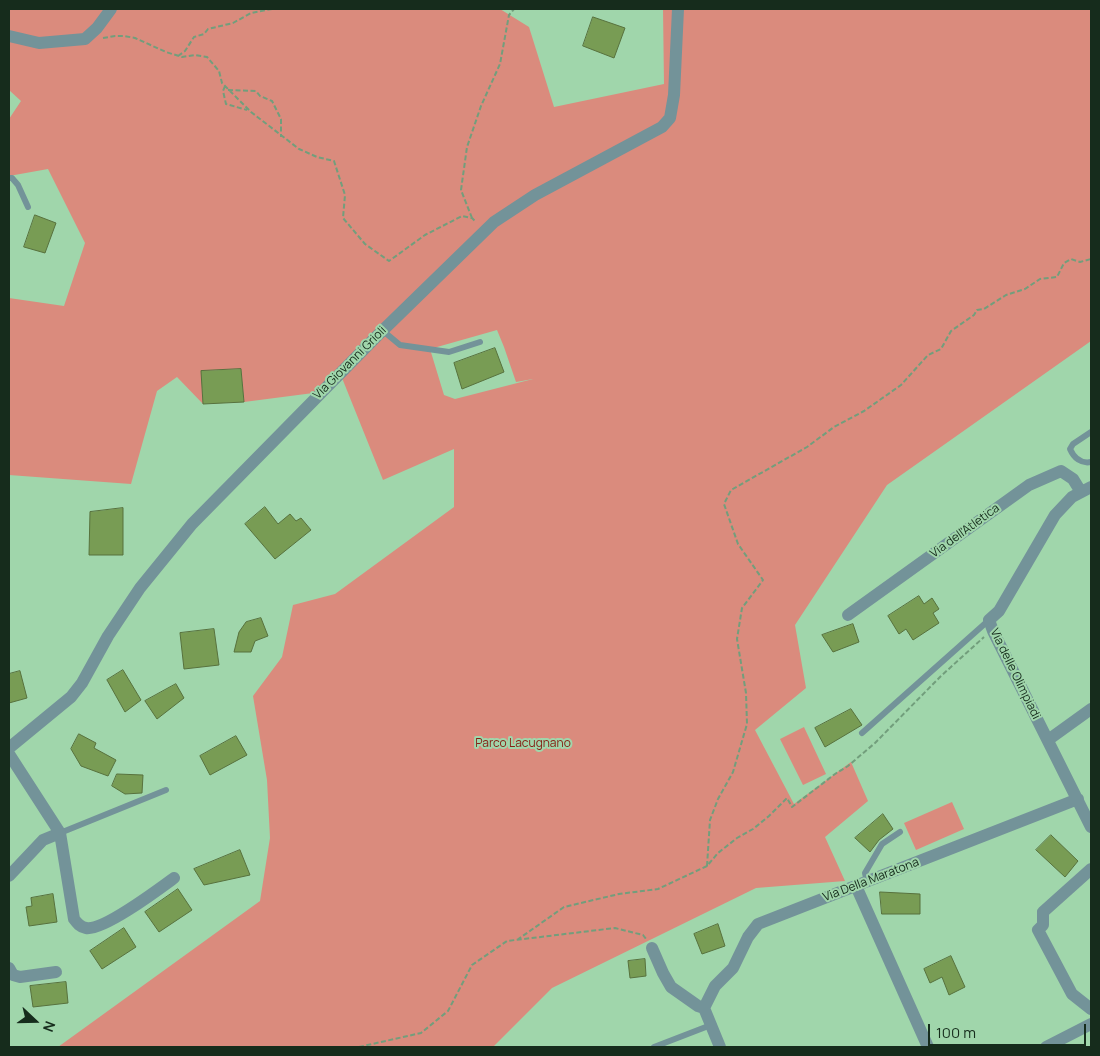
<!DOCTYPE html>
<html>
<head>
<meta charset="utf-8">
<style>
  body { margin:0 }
  #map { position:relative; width:1100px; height:1056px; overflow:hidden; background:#a0d6ab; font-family:Manrope,sans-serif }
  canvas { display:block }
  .frame { position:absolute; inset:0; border:10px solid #162c1c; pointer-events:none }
  .north { position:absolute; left:10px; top:996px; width:50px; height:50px; -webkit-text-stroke:4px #a0d6ab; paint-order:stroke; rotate:111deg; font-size:14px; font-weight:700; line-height:20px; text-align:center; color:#162c1c }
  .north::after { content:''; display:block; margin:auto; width:18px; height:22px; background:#162c1c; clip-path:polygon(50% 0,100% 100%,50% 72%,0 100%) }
  .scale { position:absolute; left:928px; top:1024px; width:158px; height:22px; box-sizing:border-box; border:2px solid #162c1c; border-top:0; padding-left:6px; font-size:15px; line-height:18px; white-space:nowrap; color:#162c1c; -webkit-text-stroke:4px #a0d6ab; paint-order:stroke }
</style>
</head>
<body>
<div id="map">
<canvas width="1100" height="1056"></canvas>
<div class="frame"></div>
<div class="north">N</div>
<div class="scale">100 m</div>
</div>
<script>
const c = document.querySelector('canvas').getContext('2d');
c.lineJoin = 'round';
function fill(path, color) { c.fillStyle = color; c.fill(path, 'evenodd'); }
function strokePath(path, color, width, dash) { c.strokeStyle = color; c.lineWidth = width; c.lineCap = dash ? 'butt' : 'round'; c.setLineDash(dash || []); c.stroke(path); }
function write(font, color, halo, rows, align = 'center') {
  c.font = font + ' Manrope,sans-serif'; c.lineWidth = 4; c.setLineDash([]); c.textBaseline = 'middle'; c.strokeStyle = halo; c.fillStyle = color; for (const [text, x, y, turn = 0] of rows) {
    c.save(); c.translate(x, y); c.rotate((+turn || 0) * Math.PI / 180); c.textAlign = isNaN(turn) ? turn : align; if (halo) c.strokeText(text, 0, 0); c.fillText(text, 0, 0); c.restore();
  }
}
const green = new Path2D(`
  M9 9H500L529 27 554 107 664 84 663 9H1091V341L887 485 795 625 806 688 755 730 794 804 851 762 868 801 825 837 845 881 756 888 552 988 493 1047H58L260 901 270 838 267 780 253 696 282 657 293 605 335 594 454 507V449L383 480 340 373 321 392 244 402 241 369 202 371 203 404 177 377 157 391 131 484 9 475V298L64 306 85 243 48 169 9 176V119L21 101 9 90ZM497 330 504 347 516 382 533 379 455 399 444 395 430 349Z
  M804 727 826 774 803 785 780 739Z
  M952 802 964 829 916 850 904 823Z`);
const building = new Path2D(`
  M593 17 625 28 614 58 583 46Z
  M35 215 56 223 45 253 24 247Z
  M495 348 504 372 462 389 454 363Z
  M241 369 244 402 203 404 201 371Z
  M265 507 278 524 290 514 296 521 301 518 311 530 275 559 245 524Z
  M123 508V555H89L90 512Z
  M919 596 924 604 932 598 939 609 933 613 939 623 913 640 906 629 899 634 888 616Z
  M261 618 268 636 255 641 251 652H234L239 632 246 622Z
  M853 624 859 642 833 652 822 635Z
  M214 629 219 665 184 669 180 633Z
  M123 670 141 700 125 712 107 680Z
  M20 671 27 698 9 703V674Z
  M176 684 184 698 157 719 145 701Z
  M851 709 862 725 825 747 815 728Z
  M79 734 96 743 94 748 116 760 108 776 81 766 71 749Z
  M236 736 247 755 210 775 200 756Z
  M117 774 143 775 142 793 125 794 112 786Z
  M883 814 893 829 879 840 870 852 855 838Z
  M1051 835 1078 861 1065 877 1036 850Z
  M240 850 250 875 204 885 194 869Z
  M178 889 192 910 159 932 145 912Z
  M880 892 920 894V914H882Z
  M53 894 57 922 29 926 26 907 32 906 31 898Z
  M718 924 725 946 702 954 694 934Z
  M124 928 136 947 102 969 90 951Z
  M951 956 965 987 949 995 942 977 930 983 924 969Z
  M645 959 646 976 630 978 628 961Z
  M66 982 68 1003 33 1007 30 986Z`);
const path = new Path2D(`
  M103 38 115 36H124L135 38 166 52 182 57 195 55 207 57 219 71 222 83 251 112 299 149 317 157 334 161 345 195 343 218 365 244 389 261 425 235 462 216 472 218 476 222
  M178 56 185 51 194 37 204 34 208 29 233 23 251 13 272 9
  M225 86 223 91 226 104 247 110
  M228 90 256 91 260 96 272 101 281 119V137
  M472 218 461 190 467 147 481 106 500 64 509 15 514 9
  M707 866 710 820 718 799 733 772 747 724 746 693 737 639 742 608 763 580 738 544 724 504 731 490 807 447 834 427 864 411 901 385 928 355 941 349 951 331 974 315 977 310 984 309 1006 295 1025 289 1040 279 1057 277 1064 263 1071 259 1080 262 1091 259
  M517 940 564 907 619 894 658 889 707 866 718 853 737 838 753 829 769 816 787 798 792 807 835 774 848 766 875 743 941 676 984 637
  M359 1047 421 1033 448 1011 472 965 507 941 615 928 643 935 646 939`);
const service = new Path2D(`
  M9 178H12L18 185 28 207
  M382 330 400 345 449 352 480 342
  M1091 432 1073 444 1070 449C1074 458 1081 464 1091 462
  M862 733 989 620
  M60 833 166 790
  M867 882 865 873 882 844 900 832
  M654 1047 711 1025`);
const minor = new Path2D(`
  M9 36 39 43 85 39 97 28 111 9
  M1091 487 1072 497 1055 515 999 611 989 620 993 631 1091 827
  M848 615 1029 485 1061 471 1073 479 1081 492
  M1048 740 1091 709
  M9 748 71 697 82 683 108 636 140 588 192 524 378 335 494 222 535 195 662 127 670 118 674 95 678 9
  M9 754 60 833 74 919C77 923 80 927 86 928 103 931 159 889 174 878
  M1091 869 1043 912V925L1038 930 1072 994 1091 1009
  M9 876 43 840 60 833
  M856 886 928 1047
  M652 948 663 973 671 987 698 1006 704 1008
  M9 968 13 975 20 977 56 972
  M704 1008 715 986 733 968 748 937 758 924 1078 799
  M704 1008 720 1047
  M1046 1047 1091 1024`);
const streetNames = [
  ["Via Giovanni Grioli",350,363,-45],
  ["Via dell'Atletica",965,531,-36],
  ["Via delle Olimpiadi",1015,674,64],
  ["Via Della Maratona",871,880,-21]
];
const parkNames = [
  ["Parco Lacugnano",523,744]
];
fill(green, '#da8b7d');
fill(building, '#789c54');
strokePath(building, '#57713d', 1);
strokePath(path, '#729e7c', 2, [5, 2.5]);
strokePath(service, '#739399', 6);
strokePath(minor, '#739399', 12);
write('12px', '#162c1c', '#a0d6ab', streetNames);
write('12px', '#852115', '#a0d6ab', parkNames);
</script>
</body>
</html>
